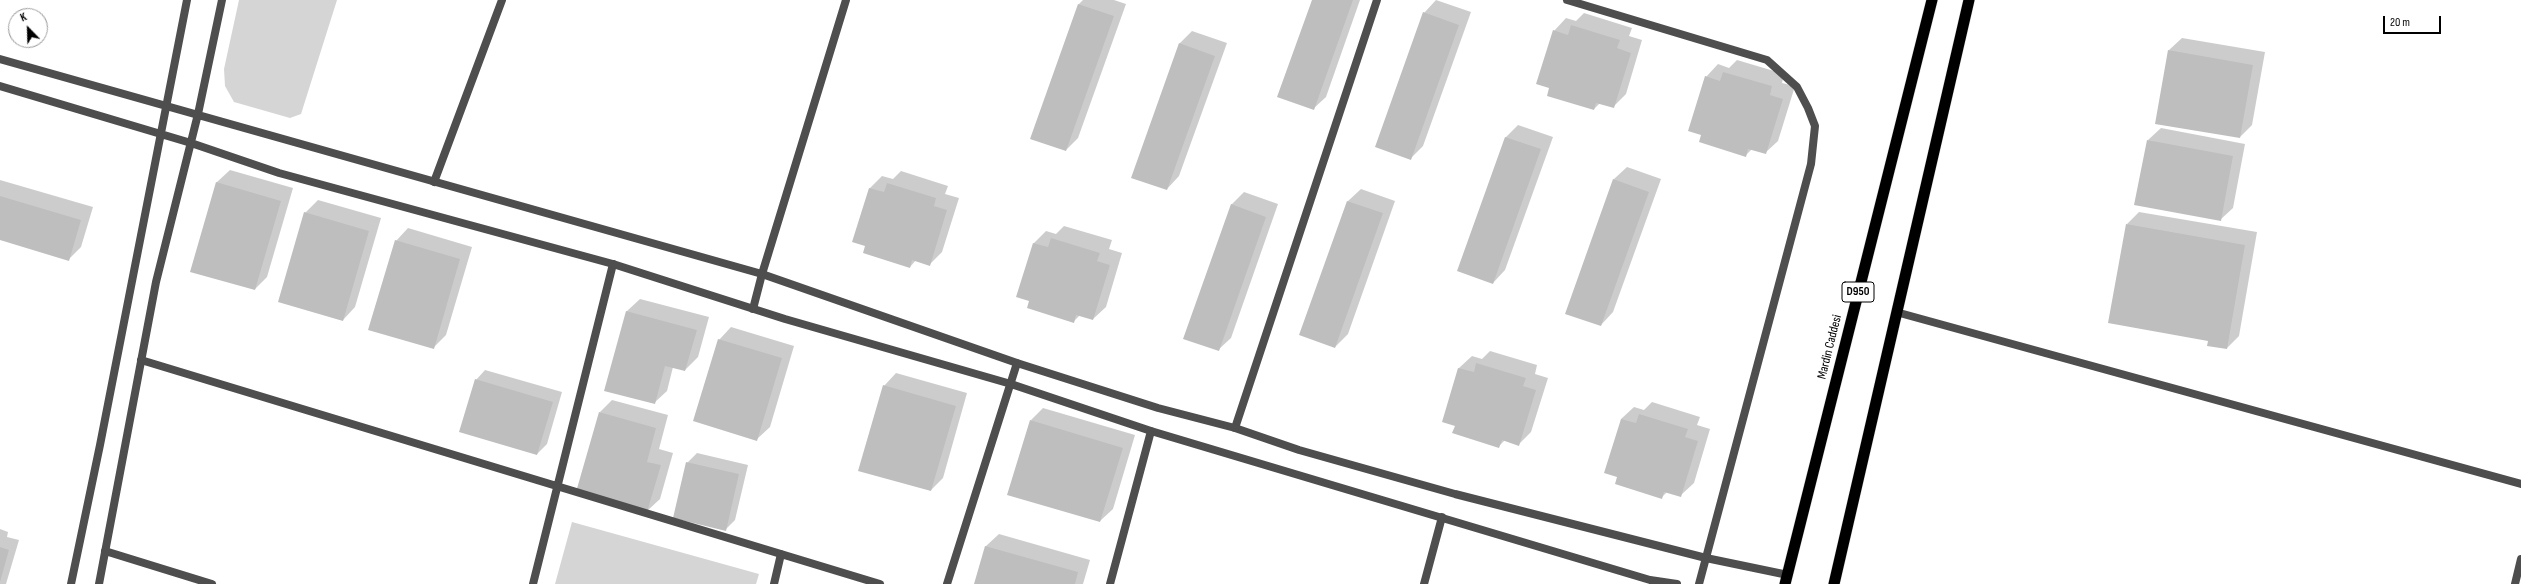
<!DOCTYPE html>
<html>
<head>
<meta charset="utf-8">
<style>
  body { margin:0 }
  #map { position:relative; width:2521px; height:584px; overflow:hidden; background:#fff; font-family:"Sofia Sans Condensed",sans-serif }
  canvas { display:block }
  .north { position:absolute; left:8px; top:8px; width:40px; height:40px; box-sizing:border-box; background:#fff; border:1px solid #999; border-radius:50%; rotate:337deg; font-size:11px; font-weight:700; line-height:16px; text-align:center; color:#000 }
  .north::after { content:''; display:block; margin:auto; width:14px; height:18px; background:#000; clip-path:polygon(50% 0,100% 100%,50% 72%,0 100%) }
  .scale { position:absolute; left:2383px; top:16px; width:58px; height:18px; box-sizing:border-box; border:2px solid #000; border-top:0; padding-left:5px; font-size:12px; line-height:14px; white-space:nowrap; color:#000; -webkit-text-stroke:3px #fff; paint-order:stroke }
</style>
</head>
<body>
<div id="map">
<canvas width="2521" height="584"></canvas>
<div class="north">K</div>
<div class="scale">20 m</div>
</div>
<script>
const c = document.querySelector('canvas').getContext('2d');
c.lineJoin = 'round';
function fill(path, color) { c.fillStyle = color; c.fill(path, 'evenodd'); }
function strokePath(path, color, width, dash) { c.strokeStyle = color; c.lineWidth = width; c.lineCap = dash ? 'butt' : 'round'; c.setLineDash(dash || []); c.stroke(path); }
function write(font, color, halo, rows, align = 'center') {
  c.font = font + ' "Sofia Sans Condensed",sans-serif'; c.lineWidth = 4; c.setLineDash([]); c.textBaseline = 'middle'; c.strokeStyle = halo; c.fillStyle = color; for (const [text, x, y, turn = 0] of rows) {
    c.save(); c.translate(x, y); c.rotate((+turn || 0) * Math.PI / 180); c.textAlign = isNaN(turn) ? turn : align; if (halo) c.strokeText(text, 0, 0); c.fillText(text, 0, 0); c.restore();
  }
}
const green = new Path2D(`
  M239 0H337L301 114 290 118 234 102 225 86 224 69Z
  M572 522 759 574 756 584H555Z`);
const shadow = new Path2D(`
  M1083 0H1114L1126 4 1078 138 1066 150 1079 4Z
  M1313 0H1360L1326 97 1313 109Z
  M1436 0 1471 12 1423 146 1411 158 1424 13Z
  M1584 13 1632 28 1629 36 1642 40 1626 94 1613 107 1600 103 1594 109 1550 88 1554 31 1566 18 1576 21Z
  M1192 31 1227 43 1179 176 1167 189 1180 43Z
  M2182 38 2265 52 2252 125 2240 137 2169 50Z
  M1737 60 1784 74 1782 83 1795 86 1778 141 1765 153 1752 149 1746 155 1703 134 1706 77 1718 64 1729 68Z
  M1518 125 1553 137 1505 270 1493 283 1506 137Z
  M2161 128 2245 144 2233 208 2220 220 2148 140Z
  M1627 167 1661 179 1613 312 1601 325 1614 179Z
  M230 170 293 188 267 277 255 289 191 271 217 182Z
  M901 171 948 186 945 194 959 198 942 252 929 265 916 260 910 267 866 245 870 188 882 176 893 179Z
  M0 180 93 207 81 247 68 260 0 239Z
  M1361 189 1395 201 1348 334 1335 347 1301 334 1348 201Z
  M1244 192 1278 204 1231 338 1218 350 1231 205Z
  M318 200 381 218 355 307 343 320 305 213Z
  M2139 212 2257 232 2239 336 2227 348 2209 340 2127 224Z
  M1064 226 1112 240 1109 249 1122 253 1106 307 1093 319 1080 315 1074 321 1030 300 1017 296 1034 243 1046 231 1056 234Z
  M408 228 472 247 446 335 433 348 396 241Z
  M640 299 709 317 698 357 685 370 673 367 667 391 654 403 606 390 627 311Z
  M731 327 794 346 770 427 757 439 719 340Z
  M1490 351 1537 365 1535 374 1548 378 1531 432 1519 444 1505 440 1499 446 1456 425 1443 421 1459 368 1472 356 1482 359Z
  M485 370 562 392 547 444 537 454 476 380Z
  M896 373 967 393 943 478 931 490 884 386Z
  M612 400 668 415 659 449 673 453 660 499 647 511 600 412Z
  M1652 402 1700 417 1697 425 1710 429 1694 483 1681 495 1667 492 1661 498 1618 476 1621 419 1634 407 1644 410Z
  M1043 408 1135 435 1113 509 1100 521 1031 420Z
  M697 453 748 465 735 520 726 529 687 463Z
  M0 529 8 532 7 537 19 540 6 584H0Z
  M999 534 1090 560 1083 584H975L986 546Z`);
const building = new Path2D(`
  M1312 0H1353L1314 110 1277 97Z
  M1078 4 1114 16 1066 151 1030 139Z
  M1423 12 1459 25 1411 160 1375 147Z
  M1571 25 1620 40 1617 48 1631 53 1614 108 1596 103 1594 110 1547 96 1549 88 1536 84 1553 30 1568 35Z
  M1179 43 1215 56 1167 190 1131 178Z
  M2168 50 2253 65 2240 138 2155 124Z
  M1723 72 1772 86 1770 95 1783 99 1766 154 1748 149 1746 157 1699 142 1701 135 1688 131 1705 76 1720 81Z
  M1505 137 1541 149 1493 284 1457 271Z
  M2147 140 2233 156 2221 221 2134 205Z
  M1613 179 1649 192 1601 326 1565 314Z
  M216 182 281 201 255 290 190 272Z
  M887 183 936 198 934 206 947 210 930 266 912 260 910 268 863 253 865 246 852 242 869 188 884 192Z
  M0 196 81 220 69 261 0 240Z
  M1347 201 1383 213 1335 348 1299 335Z
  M1231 204 1266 217 1219 351 1183 339Z
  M304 212 369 231 343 321 278 302Z
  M2126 224 2245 245 2227 349 2207 346 2208 341 2108 323Z
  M1051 238 1100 253 1097 261 1110 265 1093 320 1076 315 1074 323 1027 308 1029 301 1016 297 1033 243 1048 247Z
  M395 240 460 259 434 349 368 330Z
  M626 311 697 330 685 371 665 366 655 404 604 391Z
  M718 339 782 358 757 441 693 421Z
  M1476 363 1526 378 1523 386 1536 390 1519 446 1502 440 1499 448 1452 433 1455 426 1442 422 1458 368 1474 372Z
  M475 379 553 402 537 455 459 432Z
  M883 385 956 406 931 491 858 471Z
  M599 412 656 428 647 462 661 465 647 512 576 492Z
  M1639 414 1688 429 1685 437 1698 441 1681 497 1664 492 1662 499 1615 484 1617 477 1604 473 1621 419 1636 423Z
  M1030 420 1123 448 1100 522 1007 495Z
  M686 462 739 474 726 531 673 518Z
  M985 546 1078 572 1075 584H974Z
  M0 547 9 550 0 582Z`);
const minor = new Path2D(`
  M1567 0 1767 60 1797 87 1808 108 1815 126 1811 164 1699 584
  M434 182 502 0
  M753 309 762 274 846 0
  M1896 312 2521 484
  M141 360 880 584
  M1235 428 1377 0
  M105 551 212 584
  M533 584 613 264
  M774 584 781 554
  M947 584 1017 363
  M1110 584 1151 431
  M1424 584 1442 517
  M2515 584 2521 559`);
const tertiary = new Path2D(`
  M0 59 762 274 1017 363 1158 408 1235 428 1299 450 1455 494 1706 558 1788 575
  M0 86 191 143 279 173 613 264 785 319 1011 384 1151 431 1650 580 1677 584
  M71 584 100 445 187 0
  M99 584 156 282 198 114 222 0`);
const trunk = new Path2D(`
  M1785 584 1932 0
  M1834 584 1969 0`);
const shields = [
  [1858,292,32]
];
const shieldNames = [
  ["D950",1858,292]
];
const streetNames = [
  ["Mardin Caddesi",1830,347,-76]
];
fill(green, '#d5d5d5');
fill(shadow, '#0003');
fill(building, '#bebebe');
strokePath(trunk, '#dbdbdb', 12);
strokePath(minor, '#4e4e4e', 8);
strokePath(tertiary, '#4e4e4e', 8);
strokePath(trunk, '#000', 11);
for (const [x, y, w] of shields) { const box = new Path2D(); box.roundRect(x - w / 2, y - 10, w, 20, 3); c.fillStyle = '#fff'; c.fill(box); strokePath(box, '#000', 1); }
write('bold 12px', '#000', null, shieldNames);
write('13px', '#000', '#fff', streetNames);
</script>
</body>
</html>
